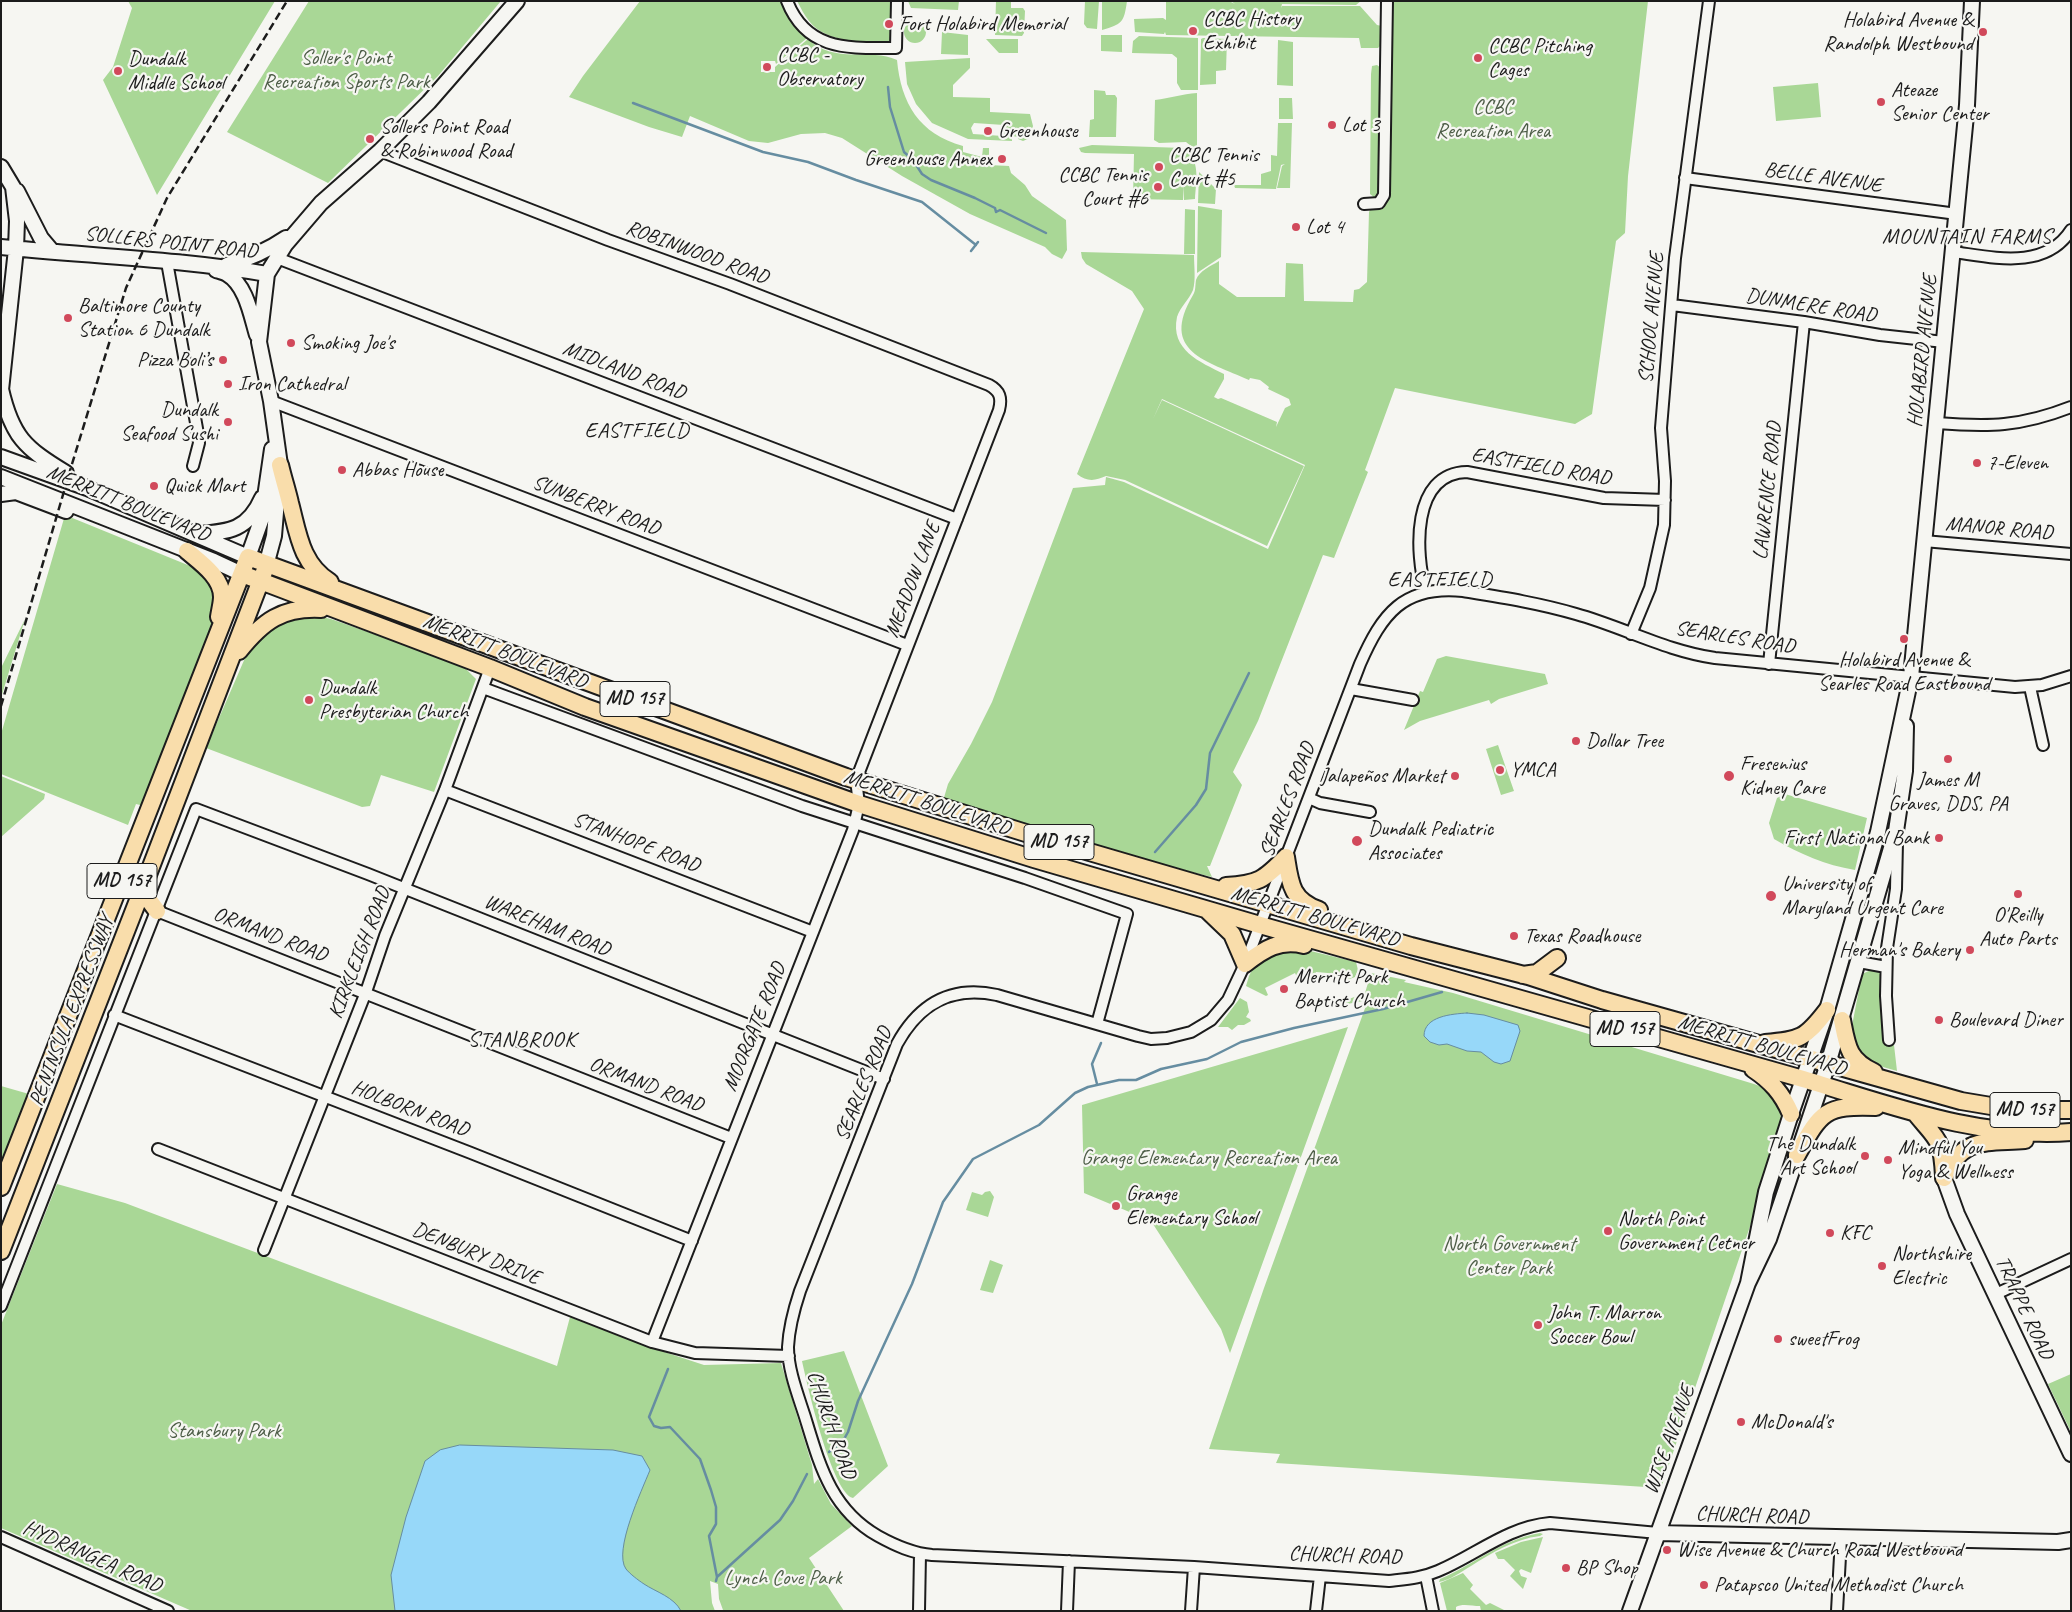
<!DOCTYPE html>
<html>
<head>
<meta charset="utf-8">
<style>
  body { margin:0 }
  #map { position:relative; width:2072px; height:1612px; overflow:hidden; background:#f6f6f2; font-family:Caveat,sans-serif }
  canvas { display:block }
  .frame { position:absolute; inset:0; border:2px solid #1c1c1c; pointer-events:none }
</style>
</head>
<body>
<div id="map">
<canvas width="2072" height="1612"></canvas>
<div class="frame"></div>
</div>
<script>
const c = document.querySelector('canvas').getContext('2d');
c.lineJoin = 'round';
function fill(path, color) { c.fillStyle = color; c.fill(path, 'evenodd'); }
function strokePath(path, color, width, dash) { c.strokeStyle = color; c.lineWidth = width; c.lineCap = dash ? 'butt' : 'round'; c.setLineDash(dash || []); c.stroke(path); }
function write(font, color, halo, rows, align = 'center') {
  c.font = font + ' Caveat,sans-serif'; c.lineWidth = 4.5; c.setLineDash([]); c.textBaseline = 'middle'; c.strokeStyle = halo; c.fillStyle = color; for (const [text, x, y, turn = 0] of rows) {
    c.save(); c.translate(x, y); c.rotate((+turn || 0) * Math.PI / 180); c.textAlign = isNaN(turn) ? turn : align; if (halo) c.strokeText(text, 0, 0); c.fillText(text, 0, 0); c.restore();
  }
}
const green = new Path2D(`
  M128 1H275L157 195 103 80 113 67 132 8Z
  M309 1H501L438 76 328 183 227 132Z
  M640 1H781L794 25 807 38 776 64 775 61H761V72H775V67L808 39C835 65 870 47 897 60 901 103 919 134 963 146V152L982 157 983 148H989V165L1009 166 1011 173 1025 185 1032 196 1066 220 1067 250 1062 259 1052 254 1045 247 970 214 902 176 842 138 825 133 801 134 768 143 749 141 690 116 682 137 649 127 569 97 583 76Z
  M797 1H891L893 38 889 43C863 41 827 44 809 21 804 15 801 8 797 1Z
  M908 1H959L958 10 911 8Z
  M996 1H1011V8H1023L1025 11 1024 33 1022 36 995 35Z
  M1085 1H1099L1097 29 1087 28 1084 24Z
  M1102 1H1127C1124 23 1122 24 1102 30Z
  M1174 1H1229L1235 4 1231 1H1361L1356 5 1282 4 1281 8 1282 6H1360L1377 25 1382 26 1381 45 1378 48H1361L1359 38 1166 35 1165 32 1164 34 1135 32 1134 19 1163 18 1166 20V2Z
  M1387 1H1648L1628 176 1625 233 1616 241 1592 414 1575 424 1395 388 1365 470 1368 472 1334 558 1323 555 1258 721 1233 772 1242 785 1210 866H1207L1212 877 1128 857 943 801 948 784 971 744 992 702 1073 488 1105 485 1106 477 1124 482 1268 549 1305 465 1162 399 1153 419 1162 400 1304 466 1267 546 1125 480 1106 476C1095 481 1087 482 1077 474L1144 309 1132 291 1086 264 1082 258 1081 252 1194 255C1194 266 1196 280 1193 290 1189 300 1180 307 1177 317 1170 350 1200 362 1224 374V379L1214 397 1218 399 1221 398 1277 422 1276 427 1285 408 1291 405 1289 399 1268 389 1269 387 1260 380 1250 378 1249 380C1207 361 1159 352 1193 295 1196 290 1195 286 1196 280 1199 271 1211 266 1219 261V284L1237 297H1285L1286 263 1303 264 1304 301 1353 302 1354 290 1359 289 1367 282 1369 212 1370 210H1375V198L1370 194 1371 74 1372 66 1377 65 1381 68V106Z
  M904 32a11 11 0 1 1 22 0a11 11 0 1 1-22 0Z
  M942 32 968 35V55L941 54Z
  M1101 35H1122V52L1101 51Z
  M1139 36 1198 38V90H1181L1177 83V58L1172 54 1132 53 1133 41Z
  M1203 38 1227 39 1226 70 1216 71V84L1200 85 1201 39Z
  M986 39H1018V53H999Z
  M1278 40 1293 42V86L1277 85Z
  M970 58V68L953 85V97L990 98V112L1030 114 1033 126 1030 138 1023 141 1018 139V137L1012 136V141L968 139 932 123 916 104 907 84 905 62ZM974 123 1004 125 1003 136 973 134 971 128Z
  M1818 83 1821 117 1776 121 1773 87Z
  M1094 90 1105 91 1106 95H1115L1117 98 1116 137H1089L1090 120 1094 119Z
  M1197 93V151L1186 142 1159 143 1154 140 1155 100C1170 98 1182 94 1197 93Z
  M1279 98H1292L1293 119H1279Z
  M1278 123H1292L1290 188H1277L1282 166 1285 164 1281 165 1276 189 1235 188 1234 185H1261V174L1271 171V155L1277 156Z
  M1092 145 1184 148C1201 160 1196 181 1195 199L1184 200V186L1183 200 1133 199 1134 154 1085 153 1081 152 1079 148Z
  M1199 172 1216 189 1215 204 1198 203Z
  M1198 206 1222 210 1221 257 1197 273Z
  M1185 209 1195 210V254H1184Z
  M65 515 200 570 217 590 218 613 144 806 136 804 128 825 1 774V734Z
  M299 612 331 619 462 665 476 679 434 792 381 775 370 806 362 807 206 748 255 635Z
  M25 619 1 698V668Z
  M1446 656 1545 674 1548 684 1499 699 1491 704 1489 700 1420 721 1404 730 1420 691 1423 692 1437 659Z
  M1498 745 1514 791 1501 795 1486 749Z
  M1 776 45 794 44 799 1 837Z
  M1785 794 1867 818 1855 870C1825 865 1800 854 1774 839L1769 823 1777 798Z
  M1294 947 1356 962 1358 970 1355 977 1347 980 1328 973 1316 972 1314 978H1304L1302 976 1297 977 1295 973 1265 988 1268 995 1266 996 1246 986 1249 976 1258 958Z
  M1871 970 1881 973 1882 1029 1883 1038 1887 1041 1890 1042V1045H1894L1897 1071 1862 1061 1850 1036 1862 974Z
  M1371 973 1406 980 1404 982 1453 993 1754 1084 1768 1089 1777 1099 1781 1118 1759 1200 1661 1488 1276 1463 1280 1454 1209 1449 1264 1288 1368 1000 1342 1005 1341 1002 1365 993Z
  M1240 998 1247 1002 1249 1012 1246 1017 1250 1019 1251 1021 1244 1025H1238L1232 1030 1228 1027H1218Z
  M1348 1027 1230 1353 1221 1329 1151 1221 1084 1193 1082 1105Z
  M1 1086 29 1094 1 1167Z
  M57 1184 125 1203 557 1366 570 1317 640 1344 704 1365 781 1363 812 1465 814 1484 818 1479 831 1504 852 1526 809 1558 844 1611H725L723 1610 719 1599 718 1584 710 1581 712 1603 715 1611H192L1 1528V1325Z
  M990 1191 994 1197 988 1217 966 1210 972 1192 982 1195 985 1192Z
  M990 1260 1003 1265 993 1293 980 1290Z
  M844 1351 888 1466 853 1498C832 1493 807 1384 802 1361Z
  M2071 1374V1432L2048 1384Z
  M1540 1533 1543 1534 1540 1536C1514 1539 1492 1553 1471 1566 1461 1572 1450 1580 1439 1582L1440 1579C1477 1563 1500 1540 1540 1533Z
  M1543 1537 1531 1573 1521 1569 1519 1571 1521 1576 1527 1578 1523 1589 1510 1576 1515 1570 1504 1559H1498L1495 1553 1521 1542Z
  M1463 1573 1473 1585 1470 1589 1486 1605 1490 1603 1506 1611H1481L1480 1606C1472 1606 1462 1603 1456 1607V1611H1447L1440 1583Z`);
const water = new Path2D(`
  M1467 1013 1484 1015 1518 1025 1520 1031 1510 1061 1501 1064 1494 1062 1481 1052 1467 1051 1447 1044 1439 1045 1430 1042 1424 1036C1424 1016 1452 1014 1467 1013Z
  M460 1445 613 1450 642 1456 650 1470C642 1490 613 1551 626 1569 630 1574 638 1580 644 1584 656 1592 674 1597 681 1611H395L391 1575 406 1517 425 1461 440 1450Z`);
const stream = new Path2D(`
  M888 87 890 107 904 152 913 160 922 174 931 180 975 198 995 208 996 212
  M633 103 763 152 808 162 856 180 922 202 976 245
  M996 212 1000 210 1046 233
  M971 251 978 242
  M1155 852 1196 805 1206 789 1210 753 1249 673
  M1097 1084 1092 1064 1101 1043
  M668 1369 649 1417 654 1426 661 1428 670 1427 700 1459 711 1490 716 1507V1524L709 1536 717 1577
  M829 1452 843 1441 848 1432 858 1401 912 1284 943 1202 973 1159 1039 1125 1075 1093 1088 1087 1119 1080H1136L1161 1069 1207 1059 1241 1042 1294 1028 1383 1009 1442 992
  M716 1581 717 1577 780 1520 793 1501 807 1474`);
const street = new Path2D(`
  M787 1C807 52 850 48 896 48L897 1
  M380 151 608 240 730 284 989 385C1000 391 1002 398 999 410L856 780 859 804 853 830 652 1342
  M1685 178 1957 214
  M1364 204 1379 203 1384 195 1387 1
  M1953 252C1992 257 2045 271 2071 230
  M277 258 957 519
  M167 262 198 434 199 443 193 466
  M1672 305 1804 322 1880 335 1944 342
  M271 401 907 645
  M1936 423C1989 427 2020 427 2071 407
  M1924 541 2071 554
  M1426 592C1415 553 1411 473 1467 472L1604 498 1665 500
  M1631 634 1650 588 1664 525 1665 481 1661 428 1675 258 1709 1
  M1769 664 1804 322
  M2030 687 2043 745
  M483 688 802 806 1025 878 1127 914 1097 1024
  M1351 689 1413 700
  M445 790 813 932
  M1309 798 1320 803 1370 812
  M157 911 731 1138
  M1859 962 1886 967
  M114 1015 471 1153 692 1241
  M1889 1040 1886 996 1887 948 1896 889 1897 842
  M158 1149 652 1342 695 1353 789 1356
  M264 1250 366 992 385 936 445 790 490 668
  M1996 1294 2071 1259
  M1 1306 196 809 368 874 884 1079
  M1658 1533 1550 1523C1507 1527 1476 1555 1438 1571 1422 1578 1406 1579 1389 1581L1194 1567 932 1555C912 1553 896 1546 878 1536 831 1509 820 1466 805 1417 798 1395 788 1370 788 1347 789 1327 794 1309 800 1291L897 1044C919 1004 951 985 997 995L1138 1036 1151 1039 1167 1038 1191 1032 1211 1020 1228 1000 1245 964 1360 664C1382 614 1403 585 1463 591 1500 597 1539 603 1576 614 1623 627 1666 651 1715 658L2015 687 2042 685 2071 676
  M1 1537 168 1611
  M1426 1576 1433 1611
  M919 1611 920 1554
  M1067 1611 1069 1561
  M1191 1611 1194 1567
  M1316 1611 1320 1576
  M1837 1611 1841 1538`);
const secondary = new Path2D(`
  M1 167 13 187 17 221 16 249 1 390
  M17 191 41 238 52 251
  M1 247C90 256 179 259 267 274
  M227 265C248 259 267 251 286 238
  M216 270C219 271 224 272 227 274 246 285 251 315 257 335
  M1 389C12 437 25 448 66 473
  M1 457 87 488 248 557 262 518 272 449
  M1 477 214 561 242 574
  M1 494 16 492 66 511
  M199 534C229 532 248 530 262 498
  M267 562 274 536 280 465 271 401 259 342 267 274 285 245 321 203 380 151 429 102 517 1
  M1944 1178 1957 1214 2071 1454
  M1748 1283 1766 1192 1791 1114 1827 1010 1878 832 1911 677 1967 105 1972 1
  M1658 1533 2058 1542 2071 1540
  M1630 1611 1748 1283 1769 1239 1828 1064 1896 831 1905 771 1906 726`);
const primary = new Path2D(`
  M280 465C283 478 287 490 290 503 298 533 301 564 330 582
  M187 551C200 562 222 577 222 597 222 603 220 610 219 617
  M242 574 490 668 585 707 859 804 1034 859 1260 925 1803 1079C1891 1105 1978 1139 2071 1132
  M239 651C263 621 282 607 321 609
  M1286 857C1290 883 1291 900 1319 910
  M144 885 146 896 157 911
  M1226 886C1258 884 1264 880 1286 857
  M1208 911 1232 934 1245 964C1264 949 1280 939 1304 945
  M1523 975 1537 973 1557 958
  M1842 1020C1847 1046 1848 1060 1874 1072
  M1765 1043C1800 1040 1805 1039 1827 1010
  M1753 1069C1771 1081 1782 1093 1791 1114
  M1916 1114C1938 1141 1942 1138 1944 1176
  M1797 1155C1821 1112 1824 1105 1876 1107
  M1944 1178C1962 1136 1986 1143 2025 1140
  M1 1187 248 557 846 777 1045 839 1411 946 1528 976 1602 1000 1961 1101 2015 1110H2071
  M1 1251 144 885 264 572`);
const rail = new Path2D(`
  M1 706 72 464 126 288 167 198 287 1`);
const markers = [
  [889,24,5,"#d1495b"],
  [1193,31,5,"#d1495b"],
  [1983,32,5,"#d1495b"],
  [1478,58,5,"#d1495b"],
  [767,67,5,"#d1495b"],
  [118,71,5,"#d1495b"],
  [1881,102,5,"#d1495b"],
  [1332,125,5,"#d1495b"],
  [988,131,5,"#d1495b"],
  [370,139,5,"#d1495b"],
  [1002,159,5,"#d1495b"],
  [1159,167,5,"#d1495b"],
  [1158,187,5,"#d1495b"],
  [1296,227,5,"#d1495b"],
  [68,318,5,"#d1495b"],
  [291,343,5,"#d1495b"],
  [223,360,5,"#d1495b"],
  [228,384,5,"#d1495b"],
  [228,422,5,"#d1495b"],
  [1977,463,5,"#d1495b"],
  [342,470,5,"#d1495b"],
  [154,486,5,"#d1495b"],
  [1904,639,5,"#d1495b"],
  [309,700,5,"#d1495b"],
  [1576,741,5,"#d1495b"],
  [1948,759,5,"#d1495b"],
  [1500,770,5,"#d1495b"],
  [1455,776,5,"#d1495b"],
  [1729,776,6,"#d1495b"],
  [1939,838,5,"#d1495b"],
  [1357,841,6,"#d1495b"],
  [2018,894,5,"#d1495b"],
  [1771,896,6,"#d1495b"],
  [1514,936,5,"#d1495b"],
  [1970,950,5,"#d1495b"],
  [1284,989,5,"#d1495b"],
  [1939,1020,5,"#d1495b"],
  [1865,1156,5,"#d1495b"],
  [1888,1160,5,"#d1495b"],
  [1116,1206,5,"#d1495b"],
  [1608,1231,5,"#d1495b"],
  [1830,1233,5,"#d1495b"],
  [1882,1266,5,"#d1495b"],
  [1538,1325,5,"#d1495b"],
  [1778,1339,5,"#d1495b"],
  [1741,1422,5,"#d1495b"],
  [1667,1550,5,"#d1495b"],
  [1566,1568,5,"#d1495b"],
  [1704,1585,5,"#d1495b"]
];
const shields = [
  [635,699,70],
  [1059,842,70],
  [122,881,70],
  [1625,1029,70],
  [2025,1110,70]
];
const shieldNames = [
  ["MD 157",635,699],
  ["MD 157",1059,842],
  ["MD 157",122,881],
  ["MD 157",1625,1029],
  ["MD 157",2025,1110]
];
const poiNames = [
  ["CCBC History",1203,19],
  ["Exhibit",1203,43],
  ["Holabird Avenue &",1973,20,"right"],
  ["Randolph Westbound",1973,44,"right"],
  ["Fort Holabird Memorial",899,24],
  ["CCBC Pitching",1488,46],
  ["Cages",1488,70],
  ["CCBC -",777,55],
  ["Observatory",777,79],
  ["Dundalk",128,59],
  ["Middle School",128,83],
  ["Ateaze",1891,90],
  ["Senior Center",1891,114],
  ["Lot 3",1342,125],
  ["Sollers Point Road",380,127],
  ["& Robinwood Road",380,151],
  ["Greenhouse",998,131],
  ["CCBC Tennis",1169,155],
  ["Court #5",1169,179],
  ["Greenhouse Annex",992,159,"right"],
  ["CCBC Tennis",1148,175,"right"],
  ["Court #6",1148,199,"right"],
  ["Lot 4",1306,227],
  ["Baltimore County",78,306],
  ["Station 6 Dundalk",78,330],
  ["Smoking Joe's",301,343],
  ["Pizza Boli’s",213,360,"right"],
  ["Iron Cathedral",238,384],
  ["Dundalk",218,410,"right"],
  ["Seafood Sushi",218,434,"right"],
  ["7-Eleven",1987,463],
  ["Abbas House",352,470],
  ["Quick Mart",164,486],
  ["Holabird Avenue &",1904,660,"center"],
  ["Searles Road Eastbound",1904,684,"center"],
  ["Dundalk",319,688],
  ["Presbyterian Church",319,712],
  ["Dollar Tree",1586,741],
  ["Fresenius",1740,764],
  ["Kidney Care",1740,788],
  ["YMCA",1510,770],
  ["Jalapeños Market",1445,776,"right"],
  ["James M",1948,780,"center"],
  ["Graves, DDS, PA",1948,804,"center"],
  ["Dundalk Pediatric",1368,829],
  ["Associates",1368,853],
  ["First National Bank",1929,838,"right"],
  ["University of",1782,884],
  ["Maryland Urgent Care",1782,908],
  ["O'Reilly",2018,915,"center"],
  ["Auto Parts",2018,939,"center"],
  ["Texas Roadhouse",1524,936],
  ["Herman's Bakery",1960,950,"right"],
  ["Merritt Park",1294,977],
  ["Baptist Church",1294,1001],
  ["Boulevard Diner",1949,1020],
  ["The Dundalk",1855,1144,"right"],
  ["Art School",1855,1168,"right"],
  ["Mindful You",1898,1148],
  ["Yoga & Wellness",1898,1172],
  ["Grange",1126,1194],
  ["Elementary School",1126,1218],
  ["North Point",1618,1219],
  ["Government Cetner",1618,1243],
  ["KFC",1840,1233],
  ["Northshire",1892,1254],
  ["Electric",1892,1278],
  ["John T. Marron",1548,1313],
  ["Soccer Bowl",1548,1337],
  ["sweetFrog",1788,1339],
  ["McDonald's",1751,1422],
  ["Wise Avenue & Church Road Westbound",1677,1550],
  ["BP Shop",1576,1568],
  ["Patapsco United Methodist Church",1714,1585]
];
const parkNames = [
  ["Soller's Point",346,58],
  ["Recreation Sports Park",346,82],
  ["CCBC",1493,107],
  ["Recreation Area",1493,131],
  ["Grange Elementary Recreation Area",1209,1158],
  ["North Government",1509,1244],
  ["Center Park",1509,1268],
  ["Stansbury Park",224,1431],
  ["Lynch Cove Park",783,1578]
];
const streetNames = [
  ["BELLE AVENUE",1823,178,8],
  ["SOLLERS POINT ROAD",171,243,6],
  ["ROBINWOOD ROAD",697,253,20],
  ["DUNMERE ROAD",1811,306,9],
  ["SCHOOL AVENUE",1652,318,-85],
  ["HOLABIRD AVENUE",1923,351,-84],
  ["MIDLAND ROAD",624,371,21],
  ["EASTFIELD ROAD",1541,467,10],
  ["LAWRENCE ROAD",1768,491,-84],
  ["MERRITT BOULEVARD",128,504,22],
  ["SUNBERRY ROAD",596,506,21],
  ["MANOR ROAD",1999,529,5],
  ["MEADOW LANE",913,580,-69],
  ["SEARLES ROAD",1735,638,9],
  ["MERRITT BOULEVARD",505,652,21],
  ["SEARLES ROAD",1288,800,-69],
  ["MERRITT BOULEVARD",927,803,18],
  ["STANHOPE ROAD",636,843,21],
  ["MERRITT BOULEVARD",1315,917,16],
  ["WAREHAM ROAD",547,926,22],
  ["ORMAND ROAD",270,935,21],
  ["KIRKLEIGH ROAD",360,953,-69],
  ["PENINSULA EXPRESSWAY",72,1011,-69],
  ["MOORGATE ROAD",755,1027,-68],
  ["MERRITT BOULEVARD",1762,1046,16],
  ["SEARLES ROAD",864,1084,-68],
  ["ORMAND ROAD",646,1085,21],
  ["HOLBORN ROAD",410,1109,21],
  ["DENBURY DRIVE",476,1254,22],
  ["TRAPPE ROAD",2024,1308,65],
  ["CHURCH ROAD",831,1425,71],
  ["WISE AVENUE",1670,1440,-70],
  ["CHURCH ROAD",1752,1516,2],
  ["CHURCH ROAD",1345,1556,2],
  ["HYDRANGEA ROAD",92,1557,24]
];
const neighbourhoodNames = [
  ["MOUNTAIN FARMS",1967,237],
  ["EASTFIELD",637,431],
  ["EASTFIELD",1440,580],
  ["STANBROOK",522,1040]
];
fill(green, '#a9d796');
fill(water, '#97d8f9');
strokePath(water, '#668da1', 1);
strokePath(stream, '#668da1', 2.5);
strokePath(street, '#1c1c1c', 14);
strokePath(secondary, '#1c1c1c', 18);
strokePath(primary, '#1c1c1c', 20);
strokePath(street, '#f6f6f2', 10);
strokePath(secondary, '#f6f6f2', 14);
strokePath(primary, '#f9ddab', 16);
strokePath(rail, '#1c1c1c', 2.5, [8, 4]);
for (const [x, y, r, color] of markers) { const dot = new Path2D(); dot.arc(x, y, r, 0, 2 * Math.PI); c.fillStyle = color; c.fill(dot); strokePath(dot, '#f6f6f2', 2); }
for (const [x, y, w] of shields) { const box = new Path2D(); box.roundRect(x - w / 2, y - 17.5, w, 35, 4); c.fillStyle = '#f6f6f2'; c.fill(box); strokePath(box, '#1c1c1c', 1); }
write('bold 20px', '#1c1c1c', null, shieldNames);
write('21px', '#1c1c1c', '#f6f6f2', poiNames, 'left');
write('21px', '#4d5d47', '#f6f6f2', parkNames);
write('21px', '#1c1c1c', '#f6f6f2', streetNames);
c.letterSpacing = '1px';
write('22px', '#1c1c1c', '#f6f6f2', neighbourhoodNames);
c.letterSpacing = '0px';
</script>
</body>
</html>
